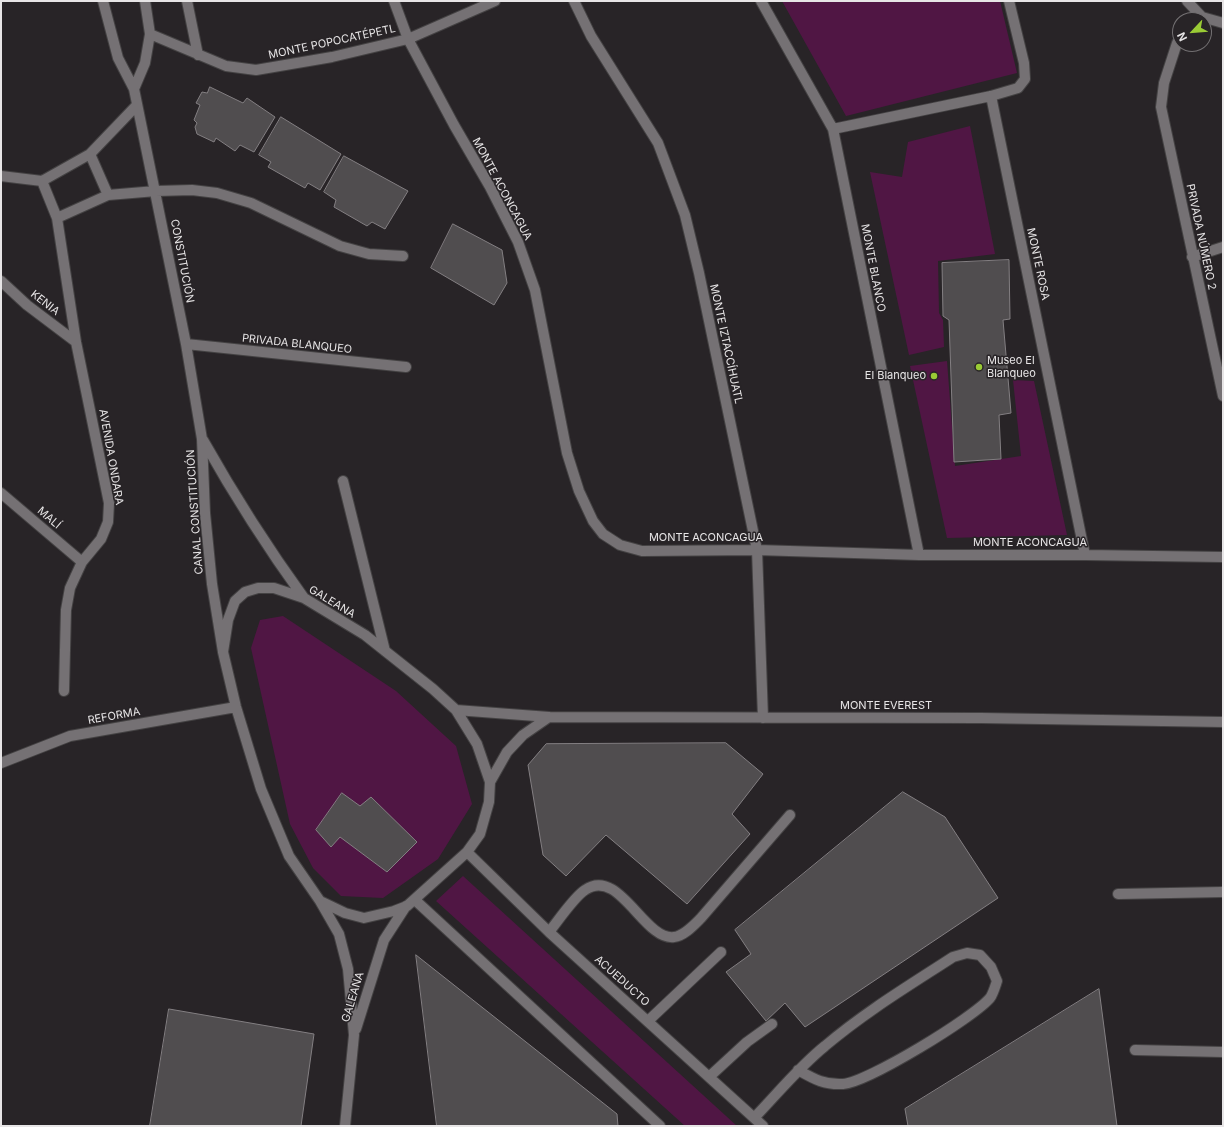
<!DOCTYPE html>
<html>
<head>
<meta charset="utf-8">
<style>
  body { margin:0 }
  #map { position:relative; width:1224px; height:1127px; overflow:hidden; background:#282427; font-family:Inter,sans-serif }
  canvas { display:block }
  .frame { position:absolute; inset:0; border:2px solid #e7e5e6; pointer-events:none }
  .north { position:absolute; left:1172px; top:12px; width:40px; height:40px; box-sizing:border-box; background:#282427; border:1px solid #747173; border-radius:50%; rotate:244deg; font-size:11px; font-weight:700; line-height:16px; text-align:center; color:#e7e5e6 }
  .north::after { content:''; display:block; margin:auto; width:14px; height:18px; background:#9acb35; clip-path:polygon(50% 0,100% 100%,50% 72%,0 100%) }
</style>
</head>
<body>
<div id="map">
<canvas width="1224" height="1127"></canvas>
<div class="frame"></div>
<div class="north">N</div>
</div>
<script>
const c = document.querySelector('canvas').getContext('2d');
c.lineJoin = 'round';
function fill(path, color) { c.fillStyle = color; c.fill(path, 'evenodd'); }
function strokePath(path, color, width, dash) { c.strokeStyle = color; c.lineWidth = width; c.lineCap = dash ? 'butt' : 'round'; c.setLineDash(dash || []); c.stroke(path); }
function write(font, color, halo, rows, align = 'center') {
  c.font = font + ' Inter,sans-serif'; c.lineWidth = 3; c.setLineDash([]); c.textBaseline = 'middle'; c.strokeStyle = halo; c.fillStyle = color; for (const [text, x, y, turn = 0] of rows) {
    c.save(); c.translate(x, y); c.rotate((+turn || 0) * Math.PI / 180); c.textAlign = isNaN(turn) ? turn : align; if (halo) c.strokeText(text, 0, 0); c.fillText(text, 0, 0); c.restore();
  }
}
const green = new Path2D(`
  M782 1H1000L1017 73 846 116Z
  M970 126 995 254 938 261 939 313 943 320 944 347 909 355 870 172 902 177 908 142Z
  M947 361 955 466 1021 456 1013 380 1034 381 1067 535 947 538 910 366Z
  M283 616 396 691 456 746 472 804 438 859 383 898 341 896 313 868 290 824 251 648 260 620Z
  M463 876 737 1126H685L436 901Z`);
const building = new Path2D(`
  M210 87 243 103 247 98 275 117 254 152 240 145 235 151 216 138 214 142 197 134 195 127 197 123 194 120 200 105 196 103 202 92 207 93Z
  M281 117 341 154 320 190 308 183 305 188 268 167 271 162 259 155Z
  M344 156 408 191 385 229 372 222 367 226 334 207 336 200 324 192Z
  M453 224 502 250 507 283 494 305 431 268Z
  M1009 260 1010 319 1003 320 1011 413 999 415 1001 459 954 462 949 320 943 316 942 263Z
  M726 743 763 774 732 814 750 834 687 904 606 835 566 876 543 855 528 765 546 744Z
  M903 792 945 817 998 898 805 1027 785 1003 766 1021 726 972 751 954 735 930Z
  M342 793 360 806 371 797 417 842 387 872 340 837 331 847 316 830Z
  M416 955 617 1114 618 1126H437Z
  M1099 989 1117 1126H908L905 1109Z
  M169 1009 314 1034 301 1126H150Z`);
const minor = new Path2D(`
  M103 1 118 58 134 89 186 344 202 439 205 513 212 584 223 652 236 707 261 789 289 856 320 901 345 913 364 918 394 911 407 906 467 852 480 834 489 802 490 782 477 744 456 710 433 689 365 635 304 598 274 588H258L245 592 235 601 228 620 223 652
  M187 1 198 55
  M394 1 408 39 454 125 490 187 518 242 535 290 567 453 579 491 593 521 603 534 620 545 642 551 757 550 919 555H1085L1223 557
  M574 1 591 36 658 143 685 215 699 273 757 550 763 718
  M761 1 833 129 919 555
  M1187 1 1202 17 1223 23
  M150 34 226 66 256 70 332 57 408 39 495 1
  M1180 40 1177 43 1164 83 1161 107 1223 396
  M134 89 145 63 150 34 145 1
  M991 96 1085 555
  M833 129 991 96 1018 88 1025 79 1024 63 1009 1
  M90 154 108 195
  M1 176 42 181
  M42 181 57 218 76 342 109 503 108 522 101 539 82 562 70 588 66 610 64 691
  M42 181 90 154 137 105
  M57 218 108 195 156 191 192 190 217 193 251 203 340 246 369 254 403 256
  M1192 257 1223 247
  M1 281 27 305 76 342
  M186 344 406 367
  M203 440C234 495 267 547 304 598
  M343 481 385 651
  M1 493 82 562
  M456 710 549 717 981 718 1223 722
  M1 763 70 736 236 707
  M490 782 507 752 523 735 549 717
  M467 852 549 932 763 1126
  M1118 894 1223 892
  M415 900 660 1126
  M320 901 339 934 348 969 354 1035 345 1126
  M549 932C558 921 574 897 585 890 619 866 644 941 674 937 684 936 694 925 701 918L790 815
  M648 1021 721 952
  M356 1029 384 940 406 906
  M1135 1050 1223 1052
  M709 1077 747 1042 772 1024
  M754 1118C778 1093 799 1067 825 1046 865 1012 910 985 953 957L967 953 980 955 991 967 997 981C995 987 993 994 990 998 973 1018 868 1082 843 1084 824 1085 814 1079 798 1070`);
const markers = [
  [979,367,4,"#9acb35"],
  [934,376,4,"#9acb35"]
];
const streetNames = [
  ["MONTE POPOCATÉPETL",332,42,-12],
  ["MONTE ACONCAGUA",502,189,62],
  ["PRIVADA NÚMERO 2",1201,237,78],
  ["CONSTITUCIÓN",182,261,79],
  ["MONTE ROSA",1038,264,78],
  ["MONTE BLANCO",873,268,79],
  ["KENIA",45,303,38],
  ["PRIVADA BLANQUEO",297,344,6],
  ["MONTE IZTACCÍHUATL",726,344,78],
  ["AVENIDA ONDARA",111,457,80],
  ["CANAL CONSTITUCIÓN",195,512,-94],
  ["MALÍ",49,518,41],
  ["MONTE ACONCAGUA",706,538],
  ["MONTE ACONCAGUA",1030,543],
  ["GALEANA",332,602,31],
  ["MONTE EVEREST",886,706],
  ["REFORMA",114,716,-10],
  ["ACUEDUCTO",622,981,42],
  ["GALEANA",353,997,-73]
];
const poiNames = [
  ["Museo El",987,361],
  ["Blanqueo",987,374],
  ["El Blanqueo",926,376,"right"]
];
fill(green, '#501644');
fill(building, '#504d4f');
strokePath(building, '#837f82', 1);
strokePath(minor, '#444243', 12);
strokePath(minor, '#757174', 10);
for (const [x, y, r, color] of markers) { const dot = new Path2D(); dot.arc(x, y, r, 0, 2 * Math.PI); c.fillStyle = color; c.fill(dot); strokePath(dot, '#282427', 1.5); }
write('11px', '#e7e5e6', '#282427', streetNames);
write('11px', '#e7e5e6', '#282427', poiNames, 'left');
</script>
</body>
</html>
